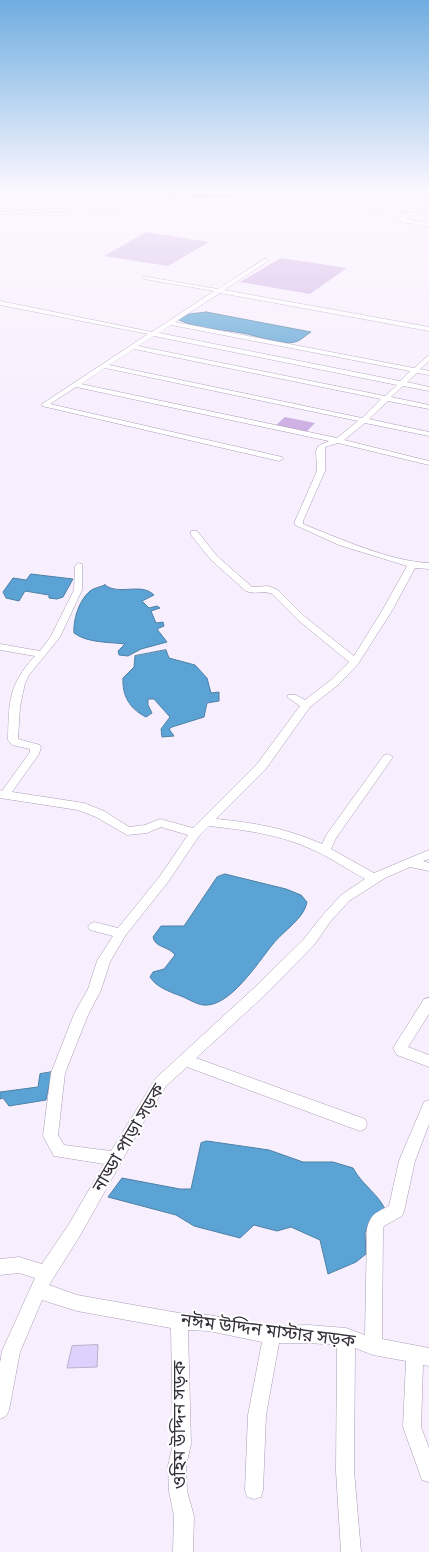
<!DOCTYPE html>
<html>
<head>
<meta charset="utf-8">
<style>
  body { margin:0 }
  canvas { display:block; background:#f8effe }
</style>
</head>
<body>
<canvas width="429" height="1552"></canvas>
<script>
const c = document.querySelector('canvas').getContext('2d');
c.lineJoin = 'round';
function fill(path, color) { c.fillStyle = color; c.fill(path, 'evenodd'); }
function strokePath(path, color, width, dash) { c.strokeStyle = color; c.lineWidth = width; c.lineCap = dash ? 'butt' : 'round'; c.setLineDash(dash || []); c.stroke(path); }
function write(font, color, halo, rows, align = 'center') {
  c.font = font + ' Cabin,"Noto Sans Bengali",sans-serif'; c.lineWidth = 4; c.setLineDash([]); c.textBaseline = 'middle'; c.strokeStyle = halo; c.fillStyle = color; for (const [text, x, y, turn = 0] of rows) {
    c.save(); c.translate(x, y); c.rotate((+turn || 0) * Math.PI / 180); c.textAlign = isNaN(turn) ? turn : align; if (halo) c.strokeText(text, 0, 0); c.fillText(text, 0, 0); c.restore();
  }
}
const green = new Path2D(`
  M146 232 209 242 168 266 104 256Z
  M281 258 347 268 310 294 240 282Z
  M285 417 315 423 306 432 276 425Z`);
const water = new Path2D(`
  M145 191 255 192 269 191 259 194 232 195 227 197 206 198 177 195 171 198 160 195 168 193 161 191 147 193Z
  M206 312 311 332C306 335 300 341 295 342 283 346 255 335 242 333 221 329 198 329 179 320 185 312 197 314 206 312Z
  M31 574 73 579 63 597 57 599 49 598V595L25 591 19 601 6 598 3 592 13 578 26 580Z
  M105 585C119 596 141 582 154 595L142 601 149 608 157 606 160 608 151 611 156 623 163 622 164 626 157 629 167 642 141 649 128 656 119 655 118 651 125 644C109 642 87 643 74 633 73 620 79 600 90 591 94 588 100 587 105 585Z
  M166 650 169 658 195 665 207 678 211 693 219 692V701L207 703 204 717 172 727 169 729 174 736 162 737 161 729 170 717 154 699H148V705L152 713 146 717C130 709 122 696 123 678L134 667 135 656Z
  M225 874 286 889 301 895 307 902C304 919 283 931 273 944 258 962 230 1008 203 1005 196 1004 188 999 181 996 170 992 156 987 150 977L153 972 164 969 175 955C169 946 155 948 153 937L161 926H184L217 877Z
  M52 1072 46 1100 9 1106 3 1098 0 1099V1092L38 1087 40 1074Z
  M207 1141 269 1150 303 1162H333L353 1168C362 1185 381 1196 386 1212L383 1218 370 1220 365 1233 366 1254 356 1262 328 1274 320 1240 291 1227 277 1231 254 1225 240 1238 194 1226 176 1215 108 1197 122 1178 180 1189H191L201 1143Z`);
const building = new Path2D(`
  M98 1345 97 1367 67 1368 72 1346Z`);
const minor = new Path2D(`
  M205 198H269L429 210V212L415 211 405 219 429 223V227L399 221V219L410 211 269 200H205L152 206 0 214V212L152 204Z
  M266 258 268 261 224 290 429 327V331L220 293 175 322 414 368 429 355V361L420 369 429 371V375L417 373 407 382 429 387V391L403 386 391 397 429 405V409L388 401 369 419 429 432V436L365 423 344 440 429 461V465L338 443 325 447V471L303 521V524C341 539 389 561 429 563V569L415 568 393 609 358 664 339 684 310 707 265 770 216 819C252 822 289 829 322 844L327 834 384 755 388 754 393 757 336 838 331 849 374 873 429 850V859L423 861 429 863V871L410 867 385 878 349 901 330 922 314 945 264 996 196 1058 365 1119 367 1124 365 1129 360 1131 187 1067 166 1086 143 1123 81 1234 49 1285 77 1295 179 1313 209 1315 272 1326 309 1325 346 1328 365 1335 367 1229C371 1213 376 1213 389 1206L399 1161 424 1102 429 1100V1124L415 1161 404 1211 402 1216 384 1226 383 1229 382 1339 429 1348V1366L423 1365 421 1427 429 1448V1482L422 1480 403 1427 406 1361 373 1355 355 1348 354 1471 361 1552H341L336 1471 337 1345 309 1343H279L266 1415 263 1490 261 1497 254 1499 247 1497 245 1490 248 1415 262 1342 209 1331 188 1330 191 1444 186 1466 187 1491 194 1516 193 1552H173L174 1516 169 1491 168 1466 173 1444 171 1328 77 1311 42 1300 20 1352 9 1410 6 1416 0 1419V1363L2 1351 35 1278 19 1273 0 1275V1259L19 1257 42 1264 69 1224 104 1164 54 1156 43 1136 51 1073 74 1014 88 989 97 961 113 936 90 930 88 927 90 924 94 922 118 928 160 876 188 835 161 827 147 833 127 835 96 817 78 810 0 798V790L2 791 30 752V749L12 745 8 740C9 702 8 685 35 656L0 650V644L40 651 51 636 74 590 75 566 79 563 82 564V590L60 637 29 675 25 683 20 707 18 739 40 745 41 747 39 754 12 792 84 803 104 811 129 827 145 825 160 819 193 828 257 764 300 706 287 697 288 695H296L305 700 331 680 349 662 298 620 272 594C263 590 255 595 246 591L211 560 191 535V531H197L217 556 252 587 268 586 278 590 304 616 354 656 383 609 407 566 339 545 295 525V521L317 471 316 451 318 446 329 441 76 387 50 404 282 457 283 459 279 461 42 406V404L148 334 0 305V301L152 332 214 291 144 279 142 276 218 289ZM171 325 410 371 400 381 159 333ZM154 336 397 385 385 396 138 346ZM134 349 381 399 362 418 109 365ZM105 368 358 421 337 438 81 384ZM209 826C244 830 279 834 311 849 330 857 347 869 365 879L341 895 322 916 304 939 254 988 156 1078 111 1151 64 1145 58 1135 65 1073 88 1015 101 990 110 962 125 936 168 882 199 836Z
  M429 998V1014L408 1047 429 1055V1067L397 1055 393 1048 424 999Z`);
const nearStreetnames = [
  ["নাড্ডা পাড়া সড়ক",129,1138,-59],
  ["নঈম উদ্দিন মাস্টার সড়ক",268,1331,7],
  ["ওহিম উদ্দিন সড়ক",180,1425,-90]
];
fill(green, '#d0b1e4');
fill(water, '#5aa3d4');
strokePath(water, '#4e80a5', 1);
fill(building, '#dfd1fd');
strokePath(building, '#b8b0c9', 1);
strokePath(minor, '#aa9cb4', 1);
fill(minor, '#fff');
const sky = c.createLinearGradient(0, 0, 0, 408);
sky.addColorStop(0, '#6fade0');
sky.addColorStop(0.47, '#fcf8ff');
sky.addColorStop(1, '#fcf8ff00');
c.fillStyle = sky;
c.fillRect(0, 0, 429, 408);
write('18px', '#332e37', '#fff', nearStreetnames);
</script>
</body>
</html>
